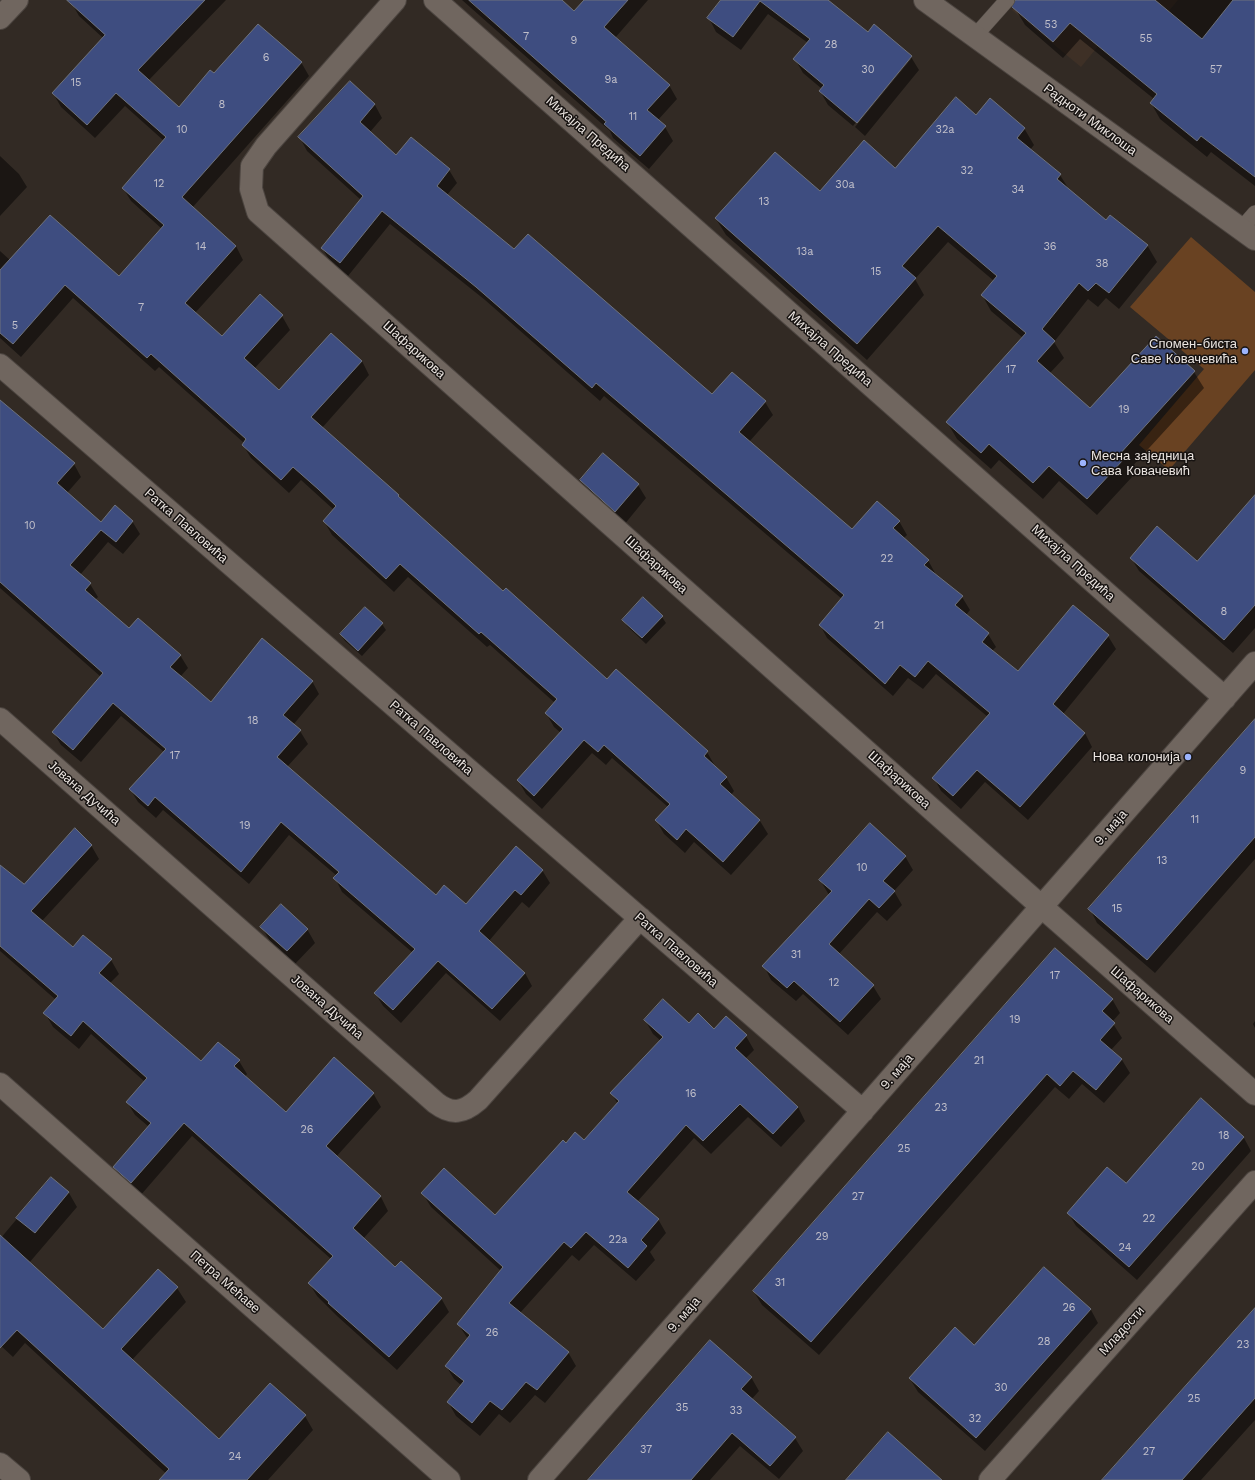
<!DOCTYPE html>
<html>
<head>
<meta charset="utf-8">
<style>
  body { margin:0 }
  canvas { display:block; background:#322a24 }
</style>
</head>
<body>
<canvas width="1255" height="1480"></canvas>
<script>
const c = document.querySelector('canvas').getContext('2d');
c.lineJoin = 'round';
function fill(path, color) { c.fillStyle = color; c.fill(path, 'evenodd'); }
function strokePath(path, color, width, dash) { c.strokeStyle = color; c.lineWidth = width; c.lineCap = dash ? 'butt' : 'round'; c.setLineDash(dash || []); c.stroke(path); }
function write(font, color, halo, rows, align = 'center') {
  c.font = font + ' "Work Sans",sans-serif'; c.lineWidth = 3; c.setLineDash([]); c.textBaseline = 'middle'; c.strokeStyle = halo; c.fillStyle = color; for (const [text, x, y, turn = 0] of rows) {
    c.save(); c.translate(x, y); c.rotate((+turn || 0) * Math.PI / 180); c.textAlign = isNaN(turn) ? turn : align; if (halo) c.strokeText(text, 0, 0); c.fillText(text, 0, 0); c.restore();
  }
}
const built = new Path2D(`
  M1020 0H1136L1081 67 1012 10Z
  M1154 0H1178L1168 12Z`);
const green = new Path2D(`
  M1191 237 1255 292V370L1169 470 1139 445 1204 369 1130 307Z`);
const shadow = new Path2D(`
  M73 0H226L148 81 179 108 214 75 301 62 309 76 192 208 236 246 243 260 195 313 222 337 260 296 282 316 290 330 254 369 279 392 362 361 369 375 322 428 398 496 400 499 503 592 607 681 616 671 707 752 715 766 714 767 726 777 734 791 731 795 760 821 768 834 731 875 694 842 685 853 664 834 656 820 668 807 612 758 606 765 592 753 542 809 526 794 518 780 561 733 554 727 546 713 555 703 490 645 487 647 408 577 394 592 332 535 324 521 334 510 301 480 289 493 251 458 243 445 244 443 159 367 155 371 73 298 21 357 0 338V251L10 260 119 277 162 229 131 201 123 188 164 141 125 106 95 138 61 107 53 93 103 38 79 16 71 2Z
  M462 0H561L574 12 585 0H648L615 38 669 85 677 99 658 120 665 127 673 141 649 169 613 138 610 131Z
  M722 0H827L868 33 911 57 919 70 865 136 855 127 911 59H908L853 126 828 105 820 91 822 89 803 73 795 59 808 43 768 14 741 50 716 32 709 18Z
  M1004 0H1255V186L1211 152 1207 157 1160 119 1151 103 1154 99 1080 39 1063 58 1025 25 1015 8Z
  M350 82 375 105 382 118 370 132 396 156 411 138 449 170 457 183 447 195 515 250 712 396 765 402 773 415 749 442 852 531 899 521 907 535 903 539 928 560 935 573V574L962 597 970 610 966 615 988 634 996 647 992 651 1018 673 1108 636 1116 649 1063 714 1085 733 1092 747 1028 820 985 782 961 809 941 791 934 778 988 717 936 674 923 689 908 678 893 696 827 638 820 625 842 599 604 396 600 401 485 300 390 224 348 276 330 261 322 248 361 200 307 151 300 138Z
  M977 116 1024 128 1034 145 1030 150 1060 175 1070 191 1106 221 1147 245 1157 262 1119 309 1106 298 1098 307 1088 299 1054 342 1064 358 1050 373 1090 410 1156 337 1194 372 1204 388 1128 471 1132 477 1097 515 1059 481 1043 499 999 460 991 469 957 439 947 422 1023 338 991 311 982 295 994 281 948 242 915 279 924 295 867 360 726 235 716 219 820 192 896 169Z
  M0 156 19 174 27 187 0 216Z
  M0 415 74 464 81 477 67 493 101 523 132 521 140 534 123 554 108 542 80 575 90 584 98 597 95 600 129 629 180 655 188 668 180 677 211 703 312 681 319 694 293 725 300 731 308 744 287 767 436 896 466 906 542 870 550 883 529 908 522 902 489 941 525 973 532 986 500 1021 446 973 401 1023 383 1006 375 993 413 953 342 892 335 878 337 876 289 835 249 884 163 810 156 818 138 802 130 789 164 752 121 716 81 762 61 745 53 732 101 677 0 588Z
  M581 481 638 485 646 498 624 525 589 494Z
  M1255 496V628L1233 653 1139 571 1131 558 1197 562Z
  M662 617 666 623 646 644 627 626 623 620Z
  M382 624 386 630 362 656 345 641 341 635Z
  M1255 721V859L1155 973 1097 923 1090 909Z
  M91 845 99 859 42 921 73 948 111 960 119 974 110 983 201 1063 239 1061 247 1074 245 1077 286 1113 373 1093 381 1107 336 1157 381 1197 388 1211 363 1239 395 1269 441 1298 449 1312 397 1370 337 1316 317 1296 309 1283 331 1259 192 1136 140 1196 122 1180 114 1167 149 1127 135 1115 127 1102 145 1082 91 1034 79 1049 53 1027 45 1013 56 1000 0 951V866L24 885Z
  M905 856 913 870 894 891 902 905 887 921 877 912 839 954 873 986 881 999 848 1035 803 994 796 1001 771 980 764 966 829 895 820 880Z
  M262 928 307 929 315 943 295 964 270 941Z
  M1112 999 1120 1013 1112 1022 1122 1038 1111 1050 1122 1060 1130 1073 1104 1103 1082 1084 1069 1099 1055 1087 819 1355 762 1305 754 1292Z
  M726 1017 746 1036 754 1050 745 1059 798 1107 805 1121 781 1147 748 1117 711 1154 694 1138 637 1202 658 1219 666 1233 650 1252 655 1260 636 1281 594 1245 579 1261 572 1255 520 1313 568 1352 576 1366 545 1403 535 1395 510 1423 499 1414 480 1436 456 1416 448 1402 462 1386 454 1379 446 1366 468 1339 458 1324 501 1271 431 1207 423 1194 495 1216 566 1144 584 1142 618 1104 611 1093 661 1041 653 1034 645 1020 689 1024 714 1030Z
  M1255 1021V1028L1253 1024Z
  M1201 1100 1244 1138 1251 1151 1137 1280 1076 1226 1068 1213 1126 1185Z
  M51 1178 69 1193 77 1207 29 1263 103 1330 177 1288 186 1302 132 1360 219 1440 305 1416 313 1430 268 1480H173L25 1343 13 1357 0 1345V1239Z
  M1044 1268 1091 1310 1098 1323 985 1451 918 1392 910 1379 974 1346Z
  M1255 1310V1420L1201 1480H1103Z
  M751 1377 759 1391 751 1400 795 1438 803 1451 779 1479 740 1446 710 1480H589Z`);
const building = new Path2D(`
  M67 0H205L138 70 179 107 210 70 214 73 258 24 302 62 182 197 236 246 185 303 222 336 260 294 283 315 244 358 279 390 331 333 362 361 311 417 399 495 398 496 503 591 506 588 607 679 616 669 708 751 704 756 727 777 720 784 760 820 723 862 686 829 677 840 655 820 670 804 604 745 598 752 584 740 534 796 517 780 563 729 545 713 557 699 481 632 479 634 400 564 386 579 323 521 336 506 318 489 293 467 281 480 242 445 246 439 151 354 147 358 65 285 13 344 0 333V270L50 215 119 276 164 225 122 188 166 137 116 93 87 125 52 93 105 35Z
  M469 0H562L574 11 584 0H628L604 27 670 85 647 110 666 126 640 156 604 124 606 122Z
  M721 0H828L868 32 874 24 912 56 857 123 819 91 824 85 793 59 810 39 760 1 733 37 707 18Z
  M1016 0H1155L1202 39 1233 0H1255V177L1201 136 1197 141 1150 103 1157 94 1070 23 1053 42 1012 7Z
  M350 81 375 104 360 122 396 155 411 137 450 169 437 186 514 249 528 234 712 394 732 372 766 401 739 432 852 529 877 501 900 521 893 528 929 560 924 565 963 596 955 605 989 633 982 642 1018 671 1073 605 1109 635 1053 704 1085 733 1020 807 977 770 953 796 932 778 990 713 928 661 915 677 900 665 885 684 819 625 844 595 596 383 592 388 476 287 382 211 340 263 321 248 363 196 298 137Z
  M956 97 976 115 990 98 1025 128 1017 138 1061 174 1057 179 1106 220 1110 215 1148 245 1109 293 1096 283 1088 291 1079 283 1042 329 1055 341 1037 361 1090 408 1156 336 1195 371 1118 456 1123 460 1087 499 1049 466 1033 483 989 444 981 453 946 422 1026 333 981 295 997 276 938 226 902 266 916 278 857 344 715 218 775 152 820 191 864 140 895 168Z
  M0 400 75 463 57 483 101 522 115 505 133 521 116 542 101 530 70 565 91 583 85 590 129 628 138 618 181 655 170 667 188 682 211 702 262 638 313 681 283 715 301 730 277 757 436 895 444 885 466 904 516 846 543 870 521 895 515 890 479 931 525 973 492 1009 438 961 393 1010 374 993 415 949 333 878 339 872 281 822 241 872 155 797 148 806 129 789 166 749 113 703 73 750 52 732 103 673 0 582Z
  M603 453 639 484 615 512 580 480Z
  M1255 495V605L1224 640 1130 558 1157 526 1197 561Z
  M643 597 663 616 642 638 622 620Z
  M365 607 383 623 358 651 340 634Z
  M1255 719V837L1147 960 1088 909Z
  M870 823 906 856 883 881 895 891 879 908 869 899 829 944 874 985 840 1022 794 981 787 988 762 966 832 891 819 880Z
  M75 828 92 845 31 911 73 947 83 935 112 959 99 973 201 1061 218 1042 240 1060 234 1066 286 1112 334 1057 374 1093 326 1146 381 1196 353 1228 395 1267 401 1261 442 1298 389 1357 328 1303 329 1302 308 1283 333 1256 184 1123 131 1183 113 1167 151 1123 126 1102 147 1078 83 1021 71 1036 43 1013 58 996 0 946V865L24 884Z
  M281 904 308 929 287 951 260 927Z
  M1055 948 1113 999 1102 1011 1115 1023 1100 1040 1122 1059 1096 1090 1073 1071 1060 1086 1047 1074 811 1342 753 1291Z
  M663 999 689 1023 698 1013 714 1029 726 1016 747 1035 735 1048 798 1107 773 1134 740 1104 703 1141 686 1125 627 1192 659 1219 641 1240 647 1246 628 1268 586 1232 571 1248 564 1242 509 1303 569 1352 537 1390 526 1382 502 1410 490 1401 472 1423 447 1402 464 1381 445 1366 470 1335 457 1324 503 1267 421 1193 444 1168 495 1215 563 1140 566 1143 575 1132 584 1140 619 1101 610 1093 663 1037 644 1020Z
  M1201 1098 1244 1137 1129 1267 1067 1213 1107 1167 1126 1183Z
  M51 1177 69 1192 35 1233 16 1218Z
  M0 1235 103 1329 158 1269 178 1287 121 1349 219 1439 270 1383 306 1415 247 1480H159L169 1469 17 1330 0 1348Z
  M1044 1267 1091 1309 976 1438 909 1378 955 1327 974 1345Z
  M1255 1308V1398L1182 1480H1102Z
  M710 1340 752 1377 741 1389 796 1437 770 1466 732 1433 691 1480H588Z
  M888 1432 942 1480H846Z`);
const service = new Path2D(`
  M975 36 1007 0
  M1241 229 1255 213`);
const minor = new Path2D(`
  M395 0 266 146 252 166 251 189 258 212 1042 907 1255 1094
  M435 0 1225 698
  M0 18 17 0
  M0 365 863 1111
  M0 719 436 1103C452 1115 463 1113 478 1100L640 918
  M0 1084 449 1480
  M0 1464 19 1480
  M539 1480 1255 663
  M990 1480 1255 1182`);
const tertiary = new Path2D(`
  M925 0 1255 239`);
const markers = [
  [1245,351,4,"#9cb4fd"],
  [1083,463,4,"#9cb4fd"],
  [1188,757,4,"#9cb4fd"]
];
const numberNames = [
  ["53",1051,25],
  ["7",526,37],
  ["55",1146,39],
  ["9",574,41],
  ["28",831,45],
  ["6",266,58],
  ["30",868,70],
  ["57",1216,70],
  ["9a",611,80],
  ["15",76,83],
  ["8",222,105],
  ["11",633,117],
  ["10",182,130],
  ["32a",945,130],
  ["32",967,171],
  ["12",159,184],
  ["30a",845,185],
  ["34",1018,190],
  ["13",764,202],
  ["14",201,247],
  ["36",1050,247],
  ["13a",805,252],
  ["38",1102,264],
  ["15",876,272],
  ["7",141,308],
  ["5",15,326],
  ["17",1011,370],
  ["19",1124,410],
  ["10",30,526],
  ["22",887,559],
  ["8",1224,612],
  ["21",879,626],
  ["18",253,721],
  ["17",175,756],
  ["9",1243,771],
  ["11",1195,820],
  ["19",245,826],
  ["13",1162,861],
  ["10",862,868],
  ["15",1117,909],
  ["31",796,955],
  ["17",1055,976],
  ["12",834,983],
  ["19",1015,1020],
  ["21",979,1061],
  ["16",691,1094],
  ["23",941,1108],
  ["26",307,1130],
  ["18",1224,1136],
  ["25",904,1149],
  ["20",1198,1167],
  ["27",858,1197],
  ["22",1149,1219],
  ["29",822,1237],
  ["22a",618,1240],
  ["24",1125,1248],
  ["31",780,1283],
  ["26",1069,1308],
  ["26",492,1333],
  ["28",1044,1342],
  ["23",1243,1345],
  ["30",1001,1388],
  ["25",1194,1399],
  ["35",682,1408],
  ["33",736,1411],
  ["32",975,1419],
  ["37",646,1450],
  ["27",1149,1452],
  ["24",235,1457]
];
const streetNames = [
  ["Радноти Миклоша",1090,120,36],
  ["Михајла Предића",588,134,41],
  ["Михајла Предића",830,349,41],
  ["Шафарикова",414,350,42],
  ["Ратка Павловића",186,526,41],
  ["Михајла Предића",1073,563,42],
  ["Шафарикова",656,565,42],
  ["Ратка Павловића",431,738,41],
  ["Шафарикова",899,780,42],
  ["Јована Дучића",84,793,41],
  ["9. маја",1111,828,-49],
  ["Ратка Павловића",676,950,41],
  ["Шафарикова",1142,995,41],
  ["Јована Дучића",327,1007,41],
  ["9. маја",897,1072,-49],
  ["Петра Мећаве",225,1282,41],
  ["9. маја",684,1315,-49],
  ["Младости",1122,1331,-48]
];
const poiNames = [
  ["Спомен-биста",1237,344],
  ["Саве Ковачевића",1237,359],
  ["Месна заједница",1091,456,"left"],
  ["Сава Ковачевић",1091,471,"left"],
  ["Нова колонија",1180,757]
];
fill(built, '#3e3026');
fill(green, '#694222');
fill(shadow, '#0007');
fill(building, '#3e4d80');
strokePath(building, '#6e727c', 1);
strokePath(service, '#4c4540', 16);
strokePath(minor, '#4c4540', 24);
strokePath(tertiary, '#4c4540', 24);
strokePath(service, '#70665f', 15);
strokePath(minor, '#70665f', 22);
strokePath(tertiary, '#70665f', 22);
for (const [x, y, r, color] of markers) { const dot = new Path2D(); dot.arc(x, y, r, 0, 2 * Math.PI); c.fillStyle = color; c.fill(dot); strokePath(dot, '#171311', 1.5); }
write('11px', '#c0bfc9', null, numberNames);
write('13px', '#ebe5e1', '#171311', streetNames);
write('13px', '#ebe5e1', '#171311', poiNames, 'right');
</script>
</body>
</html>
